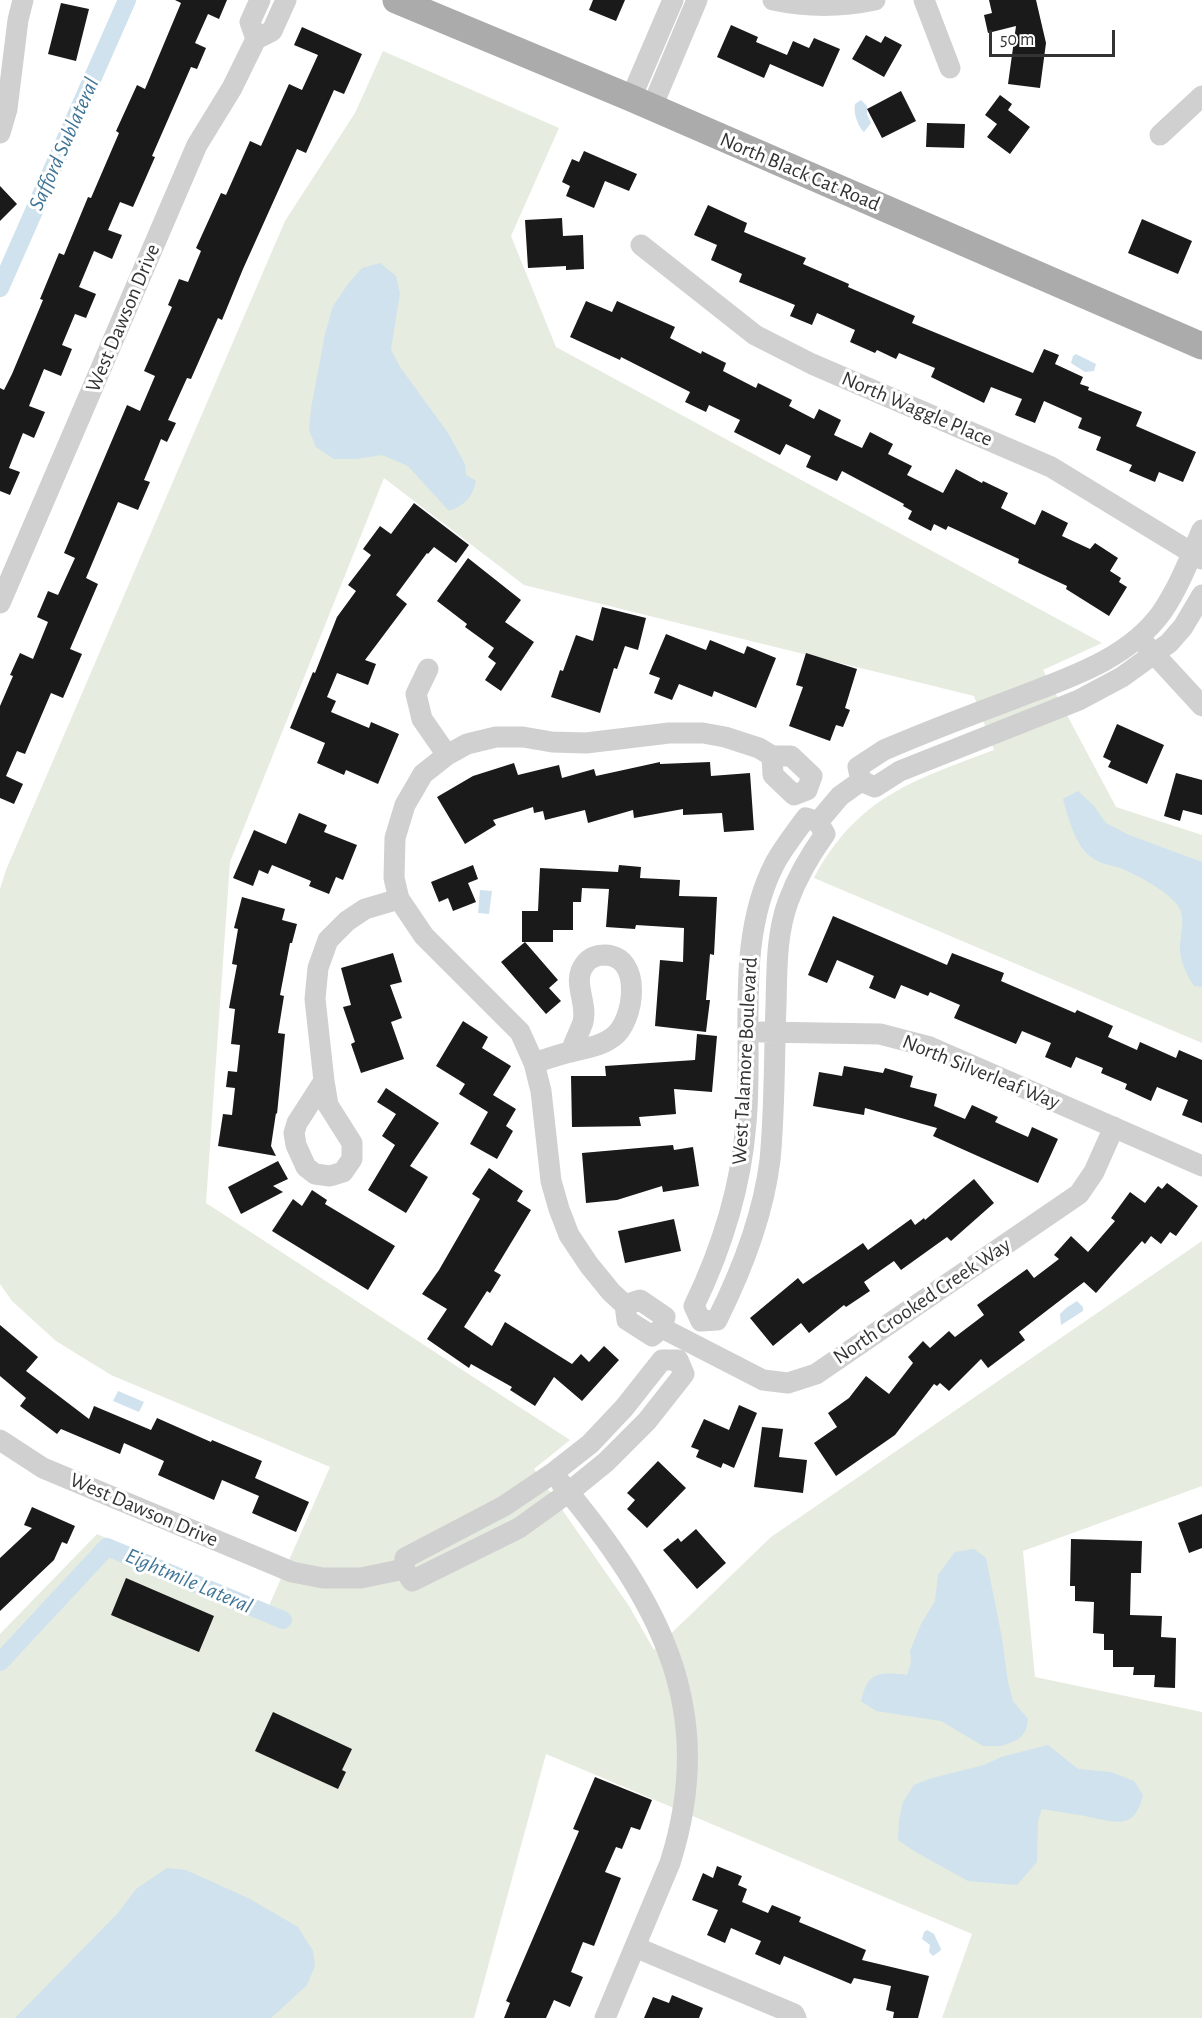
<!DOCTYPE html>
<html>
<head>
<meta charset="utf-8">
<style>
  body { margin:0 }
  #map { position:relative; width:1202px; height:2018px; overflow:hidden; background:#fff; font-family:"Alegreya Sans",sans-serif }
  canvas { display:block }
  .scale { position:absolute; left:989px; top:30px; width:126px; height:27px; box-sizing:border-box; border:3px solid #333; border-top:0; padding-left:8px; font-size:18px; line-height:21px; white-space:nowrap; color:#333; -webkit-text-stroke:4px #fff; paint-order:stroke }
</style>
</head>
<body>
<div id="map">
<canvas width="1202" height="2018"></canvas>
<div class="scale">50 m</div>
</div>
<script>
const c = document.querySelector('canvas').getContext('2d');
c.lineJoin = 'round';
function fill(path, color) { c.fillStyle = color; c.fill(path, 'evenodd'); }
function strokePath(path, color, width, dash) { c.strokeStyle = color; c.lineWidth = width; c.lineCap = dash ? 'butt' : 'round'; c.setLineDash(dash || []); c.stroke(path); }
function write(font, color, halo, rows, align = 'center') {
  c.font = font + ' "Alegreya Sans",sans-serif'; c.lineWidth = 6; c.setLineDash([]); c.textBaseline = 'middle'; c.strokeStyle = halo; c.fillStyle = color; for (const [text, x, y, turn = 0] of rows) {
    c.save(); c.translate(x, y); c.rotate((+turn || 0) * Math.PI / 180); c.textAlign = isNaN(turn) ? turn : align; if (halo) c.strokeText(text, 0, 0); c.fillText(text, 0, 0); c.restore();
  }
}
const green = new Path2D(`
  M383 51 559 128 511 236 556 347 1102 643 1043 670 1116 807 1202 835V1043L814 878C857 797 914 780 994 750L974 696 524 585 384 478 230 862 206 1203 570 1440 534 1469 629 1606 654 1650 771 1537 1202 1241V1486L1023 1551 1035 1677 1202 1712V2018H942L972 1934 546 1754 474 2018H0V1634L97 1534 268 1608 330 1467 111 1375 56 1341 12 1301 0 1284V889L6 870 285 221 355 113Z`);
const water = new Path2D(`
  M861 100 867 106V114L871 123 864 132C858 127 853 113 855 104Z
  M380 263 396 276 400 293 391 350 400 367 448 433 465 464 466 475 476 481C472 498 465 505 449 511L408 466 382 455 356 459H334L316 447 309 430 311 409 325 334 333 306 348 284 362 268Z
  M1076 354 1096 364 1094 371 1085 372 1071 363 1073 356Z
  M1078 791 1094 806 1106 823 1129 835 1202 862V987L1194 986C1187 975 1182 965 1180 952 1179 937 1188 916 1176 903 1163 889 1142 878 1125 870 1114 865 1101 865 1091 857 1075 845 1068 817 1063 799Z
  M480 890 492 891 489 914 478 913Z
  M1077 1301 1083 1307V1311L1061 1325 1060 1314 1066 1308Z
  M118 1391 144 1402 139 1412 113 1401Z
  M974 1549 986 1558 1002 1638 1008 1682 1013 1701 1028 1719 1026 1730 1019 1739 1002 1746H983L941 1721 876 1711 861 1701C868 1671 879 1672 907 1675L911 1663 910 1651 921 1624 935 1601 938 1575 955 1552Z
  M1048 1745 1078 1769 1111 1772 1134 1781 1143 1795C1135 1827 1121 1824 1094 1818 1077 1814 1059 1812 1042 1809L1038 1821 1037 1862 1017 1885 968 1881 914 1851 898 1840 899 1819 903 1802 914 1785 932 1778 984 1765 1001 1757Z
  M167 1868 186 1870 248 1898 298 1927 313 1951 315 1966 307 1985 271 2018H15L118 1913 136 1889Z
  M927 1930 934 1934 941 1949 940 1951 933 1956 929 1952 930 1945 922 1939 924 1932Z`);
const canal = new Path2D(`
  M0 288 127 0
  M0 1662 107 1547 283 1620`);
const building = new Path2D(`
  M175 0H227L219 19 208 14 195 43 206 48 197 69 191 67 152 156 155 157 133 207 120 202 108 230 122 235 112 259 94 251 79 287 96 294 86 318 75 314 62 345 72 349 61 376 44 369 29 406 45 412 34 438 23 433 9 468 20 472 10 495 0 491V388L4 390 12 374 43 300 40 299 59 253 64 255 88 197 91 198 119 133 116 131 137 85 145 89 181 3Z
  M593 0H625L616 21 589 10Z
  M989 0H1036L1046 43 1040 88 1008 84 1016 26 988 33 984 15 992 13Z
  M61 3 89 9 76 61 48 54Z
  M731 25 758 37 756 42 787 55 793 41 809 48 814 38 840 49 823 87 770 64 764 78 717 57Z
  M302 27 362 54 344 94 334 90 306 153 297 149 243 269 222 320 218 318 191 379 187 378 168 420 176 423 167 442 161 439 157 449 144 480 150 482 138 510 118 502 86 578 98 584 70 649 82 654 63 698 51 693 25 754 17 751 6 776 23 784 14 804 0 798V706L13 676 10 675 20 653 33 659 48 622 37 617 48 591 58 595 75 558 64 553 127 405 140 411 155 376 144 371 172 307 168 305 179 279 188 282 201 251 196 248 221 193 226 195 250 141 261 146 289 84 302 90 318 55 294 45Z
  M866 35 881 43 885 36 902 45 884 77 852 59Z
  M901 91 916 121 882 138 867 109Z
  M1000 95 1012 104 1008 110 1030 127 1010 154 987 137 997 124 985 115Z
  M927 123 965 124 964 148 926 147Z
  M584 151 637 174 629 191 605 181 594 208 566 196 570 186 562 182 572 159 579 162Z
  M0 186 17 204 0 221Z
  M708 205 747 223 744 232 806 258 803 264 849 284 848 287 915 316 912 323 1033 373 1044 349 1059 355 1055 364 1083 377 1080 384 1089 387 1088 390 1142 412 1136 426 1196 452 1183 482 1159 472 1155 482 1129 471 1132 465 1096 450 1101 437 1078 428 1082 418 1044 401 1035 423 1015 415 1022 399 991 387 984 403 931 377 935 368 899 353 896 359 877 350 875 353 850 342 855 330 817 313 812 325 790 316 795 305 739 282 742 274 711 260 717 245 694 235Z
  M562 218 563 236 583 235 584 269 566 270V266L528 268 525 220Z
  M1142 219 1192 241 1178 274 1128 253Z
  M586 301 612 312 617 301 675 327 670 338 701 354 702 351 726 363 723 371 756 388 758 383 792 400 789 406 814 419 819 409 841 420 834 435 862 448 870 432 893 444 888 454 912 466 907 475 943 493 956 469 982 483 983 481 1008 493 1001 508 1035 525 1042 510 1068 523 1062 536 1090 549 1095 543 1118 558 1110 571 1121 578 1119 582 1127 587 1109 616 1066 589 1067 586 1018 563 1019 559 948 526 946 530 934 524 931 531 908 519 912 511 903 506 904 504 842 471 837 481 806 467 811 456 786 444 780 455 734 432 740 420 709 405 706 412 685 402 690 392 621 357 620 360 570 337Z
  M414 503 469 545 456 563 434 547 428 554 427 553 396 595 407 604 365 660 376 664 368 685 337 673 327 697 336 701 331 712 369 728 371 722 399 734 378 784 346 770 344 775 317 763 325 743 290 728 313 672 315 673 337 617 356 591 348 585 371 555 363 549 380 526 391 534Z
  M468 558 521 600 505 622 534 642 501 691 485 680 496 663 488 657 494 648 465 627 467 624 437 601Z
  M602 607 646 618 638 650 625 646 617 669 614 668 600 713 551 697 560 670 563 671 576 635 593 641Z
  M666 634 706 650 710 640 744 654 747 646 776 658 756 708 714 691 712 697 679 684 672 700 654 693 660 678 649 674Z
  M806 653 857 669 845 708 850 710 843 727 836 725 830 741 789 726 803 687 796 685Z
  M1117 724 1164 745 1147 784 1108 767 1111 761 1103 757Z
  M660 762V764L710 762 711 776 750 773 754 830 724 832 722 813 683 815V809L634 818 633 810 588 823 585 810 545 820 543 811 534 813 533 807 493 820 496 825 465 844 437 797 473 776 514 763 518 775 559 765 562 778 594 769 596 776Z
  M1176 773 1202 780V815L1183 810 1180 821 1164 816Z
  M299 813 327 825 324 832 357 845 343 880 336 877 329 894 309 886 311 881 272 865 268 874 259 870 253 886 233 878 254 830 286 844Z
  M473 865 478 879 468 883 476 902 453 911 448 898 439 902 431 882Z
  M619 865 641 867 640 878 680 880 679 896 717 897 714 955 710 954 706 1000H710L706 1032 655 1026 660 960 683 962 684 928 636 925 635 929 606 927 609 889 582 888 581 902H573V930H553V942H525L558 980 549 988 561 1001 546 1014 501 962 525 942H522V911H538L540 868 618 872Z
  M242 897 285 909 282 920 297 924 292 943H290L280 995 284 996 278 1033 285 1034 277 1114 276 1113 271 1146 276 1156 218 1146 223 1114 232 1115 235 1088 226 1087 228 1071 237 1072 240 1045 231 1044 235 1009 229 1008 237 965 232 964 238 929 234 928Z
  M833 916 947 965 952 953 1004 973 1001 981 1075 1013 1077 1010 1113 1026 1108 1037 1137 1050 1140 1042 1176 1058 1179 1050 1202 1060V1123L1182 1115 1188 1100 1157 1087 1151 1101 1125 1089 1127 1084 1101 1073 1103 1068 1076 1057 1071 1068 1045 1057 1051 1043 1022 1031 1016 1044 954 1018 960 1005 930 992 928 996 901 985 895 999 869 988 874 976 837 960 827 983 808 975Z
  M393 953 402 982 390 985 402 1018 391 1022 404 1059 361 1073 351 1044 355 1042 343 1007 351 1005 341 968Z
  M463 1021 488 1037 482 1048 511 1066 493 1095 516 1109 506 1126 513 1131 497 1159 470 1144 488 1112 459 1094 465 1084 436 1066Z
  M697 1034 717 1036 712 1092 674 1089 676 1114 639 1117 641 1126 572 1127 571 1076H606L605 1066 695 1060Z
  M844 1066 883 1073 885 1068 913 1076 910 1087 937 1094 934 1106 965 1119 972 1105 998 1117 995 1122 1028 1137 1032 1127 1058 1139 1038 1183 933 1136 937 1128 865 1108 864 1115 813 1106 819 1072 842 1076Z
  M386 1088 439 1123 410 1166 428 1177 406 1213 368 1190 395 1145 382 1136 396 1114 377 1102Z
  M673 1145 674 1150 693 1147 699 1186 663 1192 662 1186 617 1200 586 1203 582 1153Z
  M278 1161 288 1179 273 1186 283 1192 241 1214 228 1187Z
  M489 1168 523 1191 517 1201 531 1210 494 1271 501 1275 490 1293 487 1291 464 1327 492 1346 505 1322 572 1364 581 1354 589 1362 604 1346 619 1360 582 1401 554 1377 535 1406 510 1390 512 1387 471 1364 469 1368 427 1339 447 1309 422 1294 439 1270 480 1199 472 1194Z
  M974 1179 994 1203 951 1241 947 1237 901 1270 894 1261 864 1282 870 1291 846 1307 844 1305 809 1333 801 1323 773 1346 750 1318 798 1278 803 1284 863 1243 868 1250 911 1219 915 1225 924 1218 925 1220Z
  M1167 1183 1198 1206 1176 1236 1170 1232 1161 1244 1151 1236 1145 1244 1142 1241 1096 1293 1084 1282 1019 1332 1025 1340 988 1368 981 1359 949 1391 940 1383 937 1386 934 1384 895 1435 836 1476 814 1443 837 1427 828 1413 849 1398 866 1376 889 1394 913 1363 908 1357 923 1341 930 1348 949 1331 955 1337 984 1315 977 1305 1027 1269 1034 1278 1059 1259 1054 1255 1071 1236 1088 1252 1115 1221 1111 1218 1130 1192 1145 1203 1158 1186 1162 1189Z
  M312 1190 327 1200 325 1204 395 1246 368 1290 272 1231 293 1199 302 1206Z
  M674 1219 681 1251 625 1263 618 1231Z
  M0 1325 38 1357 26 1371 89 1419 94 1406 151 1430 157 1418 211 1442 212 1440 262 1461 255 1478 309 1502 296 1532 252 1513 259 1496 222 1480 214 1500 158 1475 164 1461 124 1443 120 1454 61 1429 57 1434 20 1406 26 1398 0 1376Z
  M739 1405 757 1413 734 1468 723 1463 721 1468 696 1457 699 1450 691 1447 704 1419 729 1430Z
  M762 1427 783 1429 779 1457 807 1460 803 1493 754 1487Z
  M658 1461 686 1488 647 1528 627 1509 635 1500 627 1493Z
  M32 1507 75 1526 67 1544 62 1542 54 1560 0 1611V1558L32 1528 24 1525Z
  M1202 1514V1548L1189 1553 1178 1523Z
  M696 1529 726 1563 697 1589 663 1550 678 1538 681 1542Z
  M1071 1539 1142 1541 1141 1573H1131L1130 1615 1162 1616 1161 1637 1176 1638 1175 1688 1154 1687 1155 1675H1133L1134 1667H1113V1650H1104V1634L1093 1633 1094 1602 1075 1601V1586H1070Z
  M126 1578 214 1616 199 1652 111 1615Z
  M273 1712 352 1749 342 1770 346 1772 338 1789 255 1751Z
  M595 1777 652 1800 640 1830 631 1827 622 1849 616 1847 605 1872 621 1878 594 1946 583 1942 571 1972 583 1977 570 2007 554 2000 546 2018H504L510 2003 506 2001 579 1831 573 1829Z
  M717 1866 742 1876 738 1885 747 1889 742 1902 768 1913 772 1905 801 1917 799 1922 866 1950 862 1960 929 1976 918 2018H893L894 2012 886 2010 891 1986 854 1978 851 1984 784 1956 780 1965 755 1954 761 1941 731 1928 725 1943 707 1935 718 1910 692 1900 703 1873 713 1878Z
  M672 1995 703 2008 699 2018H644L653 1997 669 2003Z`);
const minor = new Path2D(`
  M260 0 250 22 256 39 272 31 286 0
  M773 0C806 7 842 7 875 0
  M924 0 950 68
  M631 98 673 0
  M652 107 697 0
  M0 133 7 109 18 20 23 0
  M1160 135 1202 96
  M641 245 755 335 812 364 1051 467 1202 559
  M1202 530C1190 558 1179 587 1162 612 1127 661 1064 679 1011 700 968 716 926 732 884 750L858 767 861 781 875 787 900 771 1079 700 1122 677 1169 643 1183 627 1202 595
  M0 603 197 145 232 88 256 39
  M1145 644 1202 706
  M428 669 416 694 422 719 447 755
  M772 756H791L812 776 807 790 794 795 773 775Z
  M806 818 818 822 825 834C810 855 797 877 788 902 776 935 777 970 776 1005 774 1057 775 1109 770 1160 763 1217 742 1270 717 1320L701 1321 694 1306C722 1248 741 1187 746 1123 754 1038 734 942 775 863 784 847 795 833 806 818Z
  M818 822 840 796 861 781
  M761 1032 880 1034 930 1047 1202 1166
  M534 1063C546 1059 558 1055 570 1052 585 1048 600 1047 613 1037 635 1021 643 956 605 955 597 955 590 957 585 964 571 981 588 1002 583 1022 580 1031 574 1042 571 1052
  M324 1081 328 1105 352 1143V1159L343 1172 330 1176 315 1174 306 1167 296 1145 294 1133 297 1123 324 1081 315 999 318 968 328 940 347 921 365 909 399 899
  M640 1300 665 1317 662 1328 652 1336 627 1320 625 1305Z
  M625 1305 611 1292 589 1265 569 1235 559 1209 551 1181 541 1091 534 1063 520 1032 424 936 399 899 394 878 395 838 405 805 423 774 447 755 467 744 496 737H523L552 742 586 743 669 733H703L725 737 759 748 772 756
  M662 1328 763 1380 788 1383 816 1374 1079 1194 1094 1172 1114 1127
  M662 1360H678L684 1374 647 1421 606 1462 569 1492 519 1528 412 1581 404 1569 405 1558 504 1506 553 1473 590 1444 624 1408Z
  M0 1440 43 1468 292 1572 323 1578H361L404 1569
  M561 1483C659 1601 719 1708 670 1863L605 2018
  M635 1947 794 2014 796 2018`);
const major = new Path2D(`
  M396 0 631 98 1202 346`);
const streetNames = [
  ["North Black Cat Road",800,172,23],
  ["West Dawson Drive",123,318,-67],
  ["North Waggle Place",917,409,23],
  ["West Talamore Boulevard",745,1061,-87],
  ["North Silverleaf Way",981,1072,22],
  ["North Crooked Creek Way",922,1301,-34],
  ["West Dawson Drive",144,1510,23]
];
const waterNames = [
  ["Safford Sublateral",64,144,-66],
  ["Eightmile Lateral",189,1581,23]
];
fill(green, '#e6ecdf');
fill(water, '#cfe2ee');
strokePath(canal, '#cfe2ee', 18);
fill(building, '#1a1a1a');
strokePath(minor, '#d0d0d0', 21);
strokePath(major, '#ababab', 27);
write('21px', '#333', '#fff', streetNames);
write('italic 22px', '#3f7597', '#fff', waterNames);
</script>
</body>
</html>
